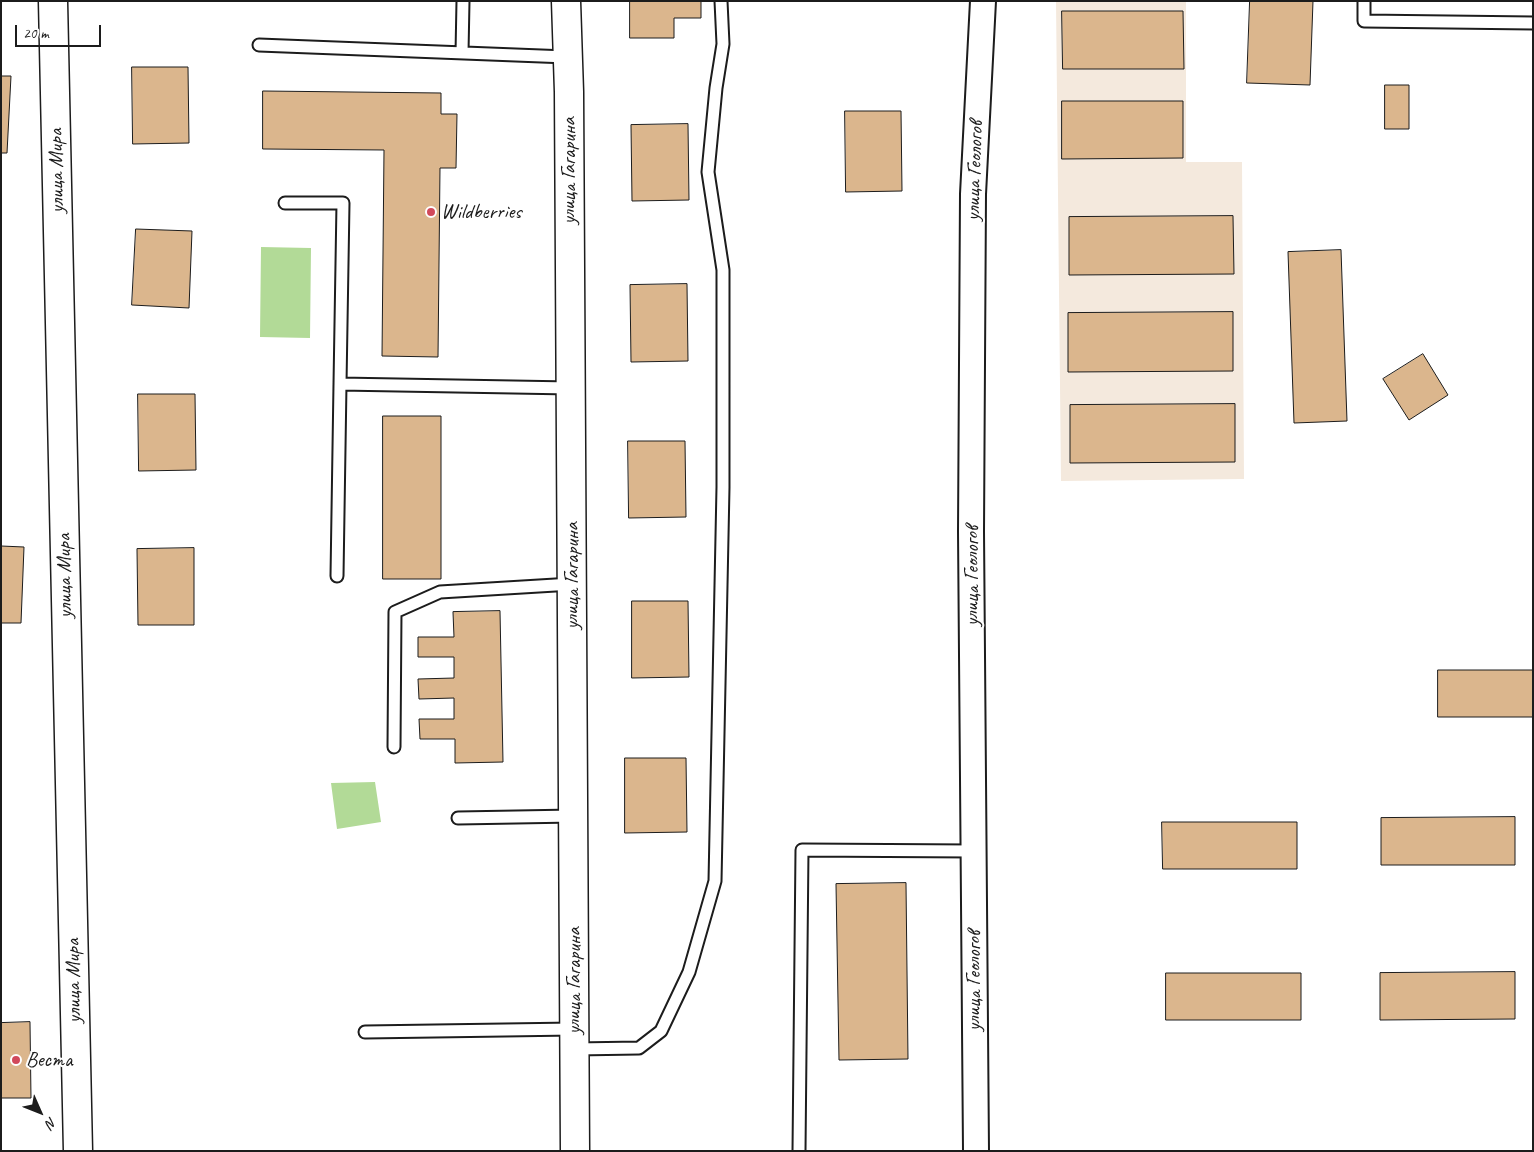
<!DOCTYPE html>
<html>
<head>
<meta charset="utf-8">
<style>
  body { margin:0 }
  #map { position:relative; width:1534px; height:1152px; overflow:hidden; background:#fff; font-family:Caveat,sans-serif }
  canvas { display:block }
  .frame { position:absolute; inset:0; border:2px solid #1c1c1c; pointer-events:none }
  .north { position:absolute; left:15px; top:1087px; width:50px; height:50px; -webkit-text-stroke:4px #fff; paint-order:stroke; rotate:134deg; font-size:14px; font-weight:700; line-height:20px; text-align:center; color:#1c1c1c }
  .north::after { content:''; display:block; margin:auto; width:18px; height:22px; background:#1c1c1c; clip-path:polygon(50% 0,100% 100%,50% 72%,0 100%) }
  .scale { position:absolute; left:15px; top:25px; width:86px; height:22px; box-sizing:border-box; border:2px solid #1c1c1c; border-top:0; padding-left:6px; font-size:15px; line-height:18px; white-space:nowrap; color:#1c1c1c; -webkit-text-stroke:4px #fff; paint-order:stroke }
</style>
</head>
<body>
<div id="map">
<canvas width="1534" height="1152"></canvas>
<div class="frame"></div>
<div class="north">N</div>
<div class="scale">20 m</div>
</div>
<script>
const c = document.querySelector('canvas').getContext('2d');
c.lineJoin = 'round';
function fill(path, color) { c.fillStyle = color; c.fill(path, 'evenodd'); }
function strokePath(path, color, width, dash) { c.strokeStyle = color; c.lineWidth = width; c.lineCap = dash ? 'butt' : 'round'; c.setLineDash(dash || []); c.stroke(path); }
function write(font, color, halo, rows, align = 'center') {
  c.font = font + ' Caveat,sans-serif'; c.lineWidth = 4; c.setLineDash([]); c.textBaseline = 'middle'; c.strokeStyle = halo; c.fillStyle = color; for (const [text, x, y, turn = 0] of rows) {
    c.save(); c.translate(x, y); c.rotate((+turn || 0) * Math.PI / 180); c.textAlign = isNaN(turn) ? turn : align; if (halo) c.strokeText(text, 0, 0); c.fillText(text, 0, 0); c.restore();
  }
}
const built = new Path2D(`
  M1056 1H1186V162H1242L1244 479 1061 481Z`);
const green = new Path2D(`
  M261 247 311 248 310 338 260 337Z
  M375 782 381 822 337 829 331 783Z`);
const building = new Path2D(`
  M630 1H701V18H674V38H630Z
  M1250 1H1313L1310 85 1247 83Z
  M1062 11H1183L1184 69H1063Z
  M132 67H188L189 143 133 144Z
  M1 76H11L7 153H1Z
  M1385 85H1409V129H1385Z
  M263 91 441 93V114H457L456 168H440L438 357 382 356 384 150 263 149Z
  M1062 101H1183V158L1062 159Z
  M845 111H901L902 191 846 192Z
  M688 124 689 200 632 201 631 125Z
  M1233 216 1234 274 1069 275V217Z
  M136 229 192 231 189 308 132 305Z
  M1341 250 1347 421 1294 423 1288 252Z
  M687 284 688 361 631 362 630 285Z
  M1233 312V371L1068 372V313Z
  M1423 354 1448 395 1409 420 1383 379Z
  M138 394H195L196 470 139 471Z
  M1235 404V462L1070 463V405Z
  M383 416H441V579H383Z
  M628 441H685L686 517 629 518Z
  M1 546 24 547 21 623H1Z
  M194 548V625H138L137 549Z
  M632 601H688L689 677 632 678Z
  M500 611 503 762 455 763V739H420L419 719H454V698L419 699 418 679 454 678V657H418V637H454L453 612Z
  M1438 670H1533V717H1438Z
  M625 758H686L687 832 625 833Z
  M1515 817V865H1381V818Z
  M1162 822H1297V869H1163Z
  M906 883 908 1059 839 1060 836 884Z
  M1515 972V1019L1380 1020V973Z
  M1166 973H1301V1020H1166Z
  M30 1022 31 1098H1V1023Z`);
const service = new Path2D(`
  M1364 1V21L1533 23
  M259 45 567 57
  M462 53 463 1
  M285 203H343L340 384 571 388
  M337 576 340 384
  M394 747 395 612 440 592 572 584
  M458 818 574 816
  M365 1032 574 1029
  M575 1049 639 1048 661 1031 689 972 715 881 723 487V270L708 172 716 88 723 44 721 1
  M799 1151 802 850 973 851`);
const minor = new Path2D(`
  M976 1151 971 531 973 194 983 1`);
const tertiary = new Path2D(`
  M53 1 78 1151
  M566 1 569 92 575 1151`);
const markers = [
  [431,212,5,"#d1495b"],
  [16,1060,5,"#d1495b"]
];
const streetNames = [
  ["улица Мира",57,171,-91],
  ["улица Гагарина",569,171,-90],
  ["улица Геологов",975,171,-88],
  ["улица Мира",65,576,-91],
  ["улица Гагарина",572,576,-90],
  ["улица Геологов",972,576,-90],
  ["улица Мира",74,981,-91],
  ["улица Гагарина",574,981,-90],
  ["улица Геологов",974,981,-90]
];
const poiNames = [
  ["Wildberries",441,212],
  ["Веста",26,1060]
];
fill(built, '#f4e9dd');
fill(green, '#b2da97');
fill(building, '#dbb68d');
strokePath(building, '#1c1c1c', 1);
strokePath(service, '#1c1c1c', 15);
strokePath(minor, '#1c1c1c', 28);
strokePath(tertiary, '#1c1c1c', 31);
strokePath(service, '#fff', 11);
strokePath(minor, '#fff', 24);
strokePath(tertiary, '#fff', 28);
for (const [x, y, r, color] of markers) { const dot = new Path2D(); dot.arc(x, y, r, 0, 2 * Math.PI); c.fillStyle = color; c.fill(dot); strokePath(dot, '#fff', 2); }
write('21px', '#1c1c1c', '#fff', streetNames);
write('21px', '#1c1c1c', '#fff', poiNames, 'left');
</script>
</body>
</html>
